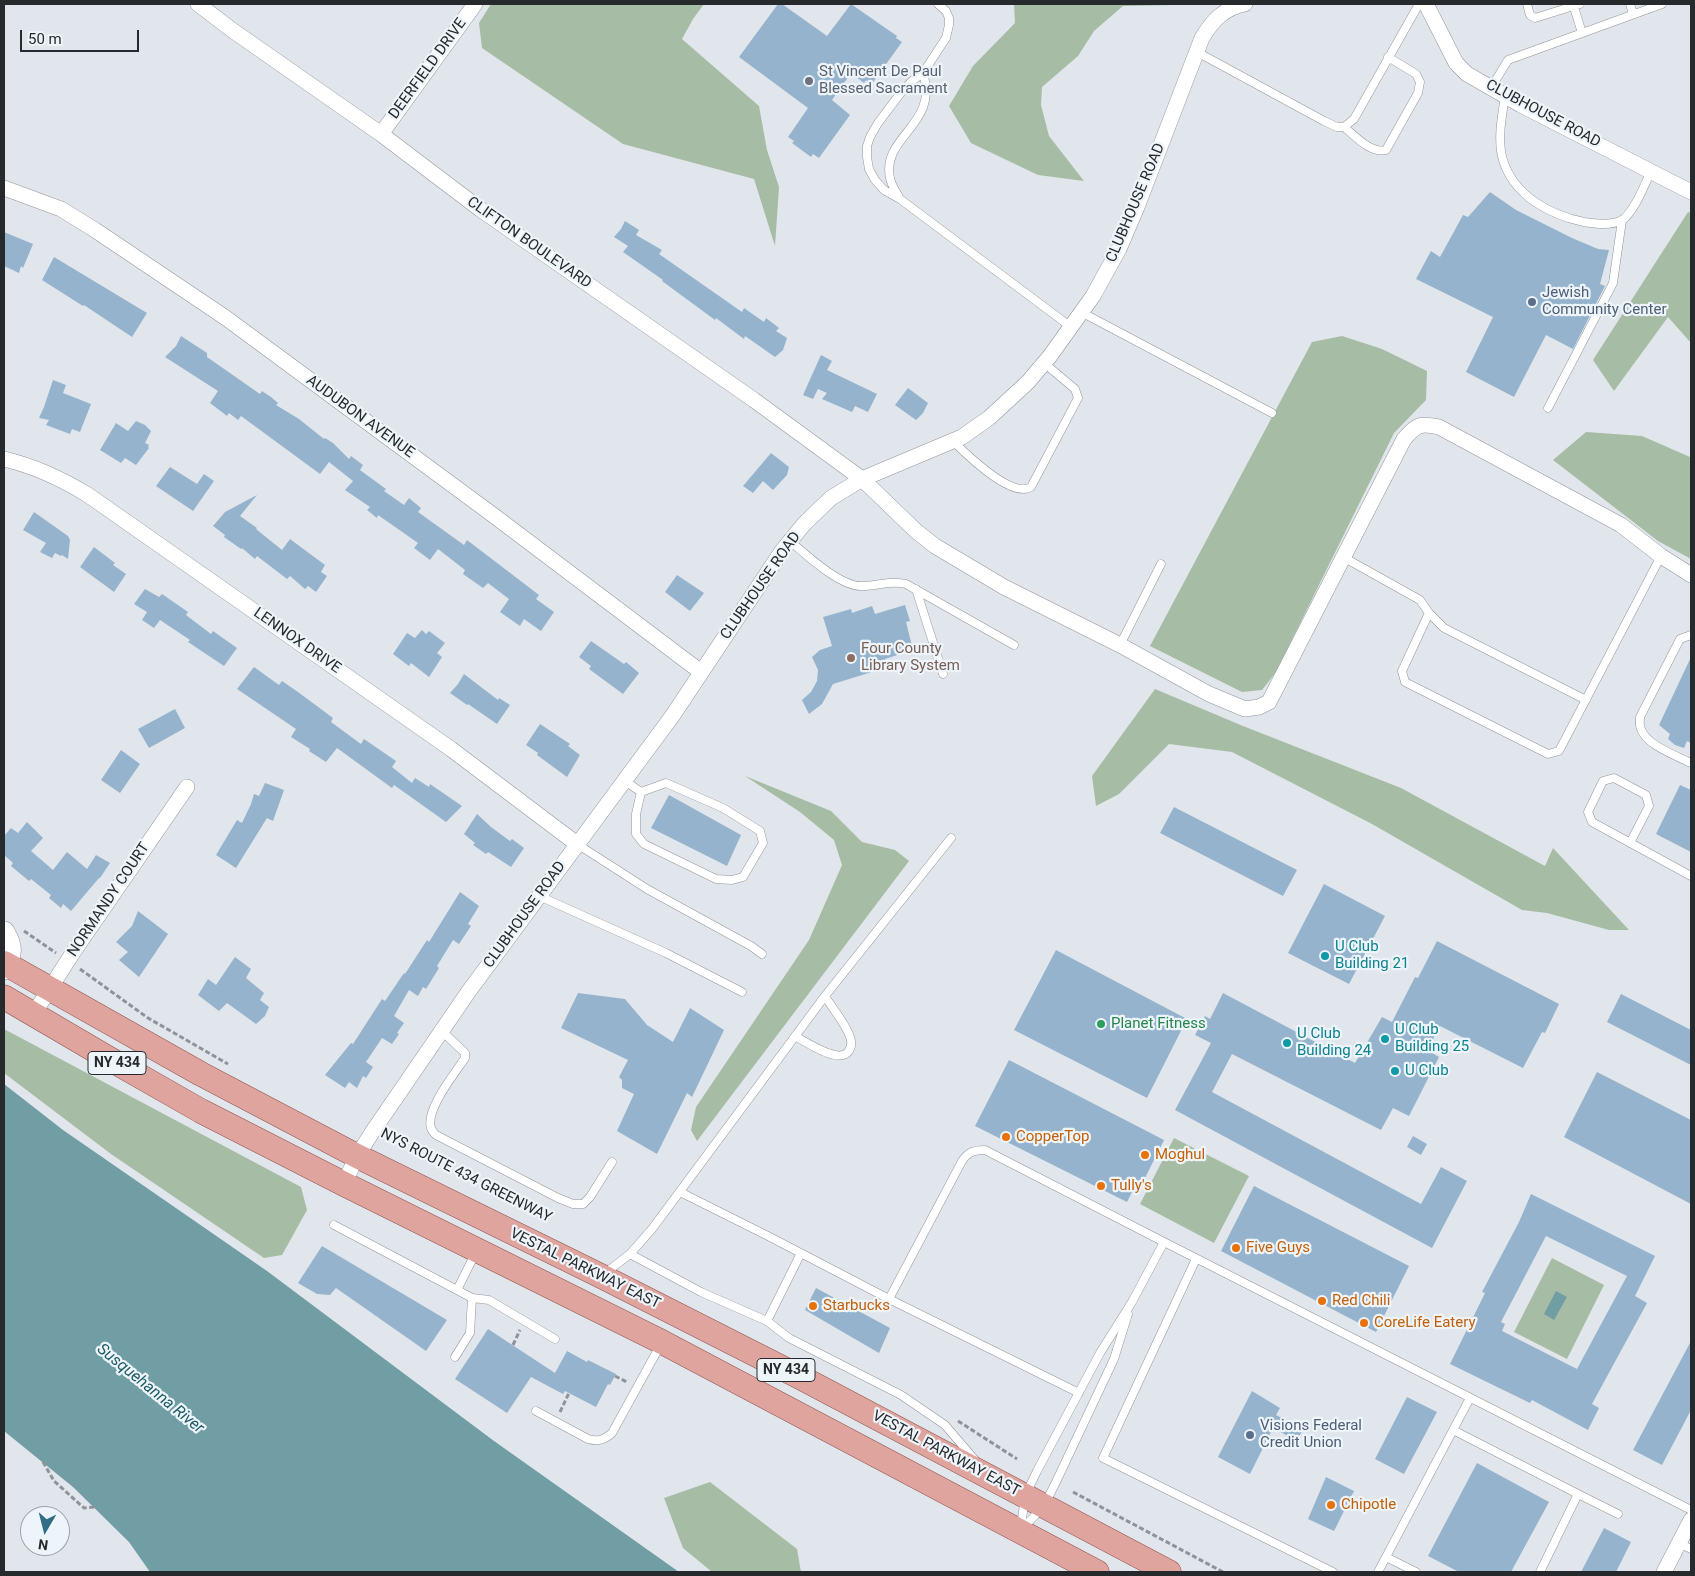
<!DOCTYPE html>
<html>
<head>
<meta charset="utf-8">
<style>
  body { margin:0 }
  #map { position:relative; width:1695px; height:1576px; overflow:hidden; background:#e0e6ec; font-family:Roboto,sans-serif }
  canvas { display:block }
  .frame { position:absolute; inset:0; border:5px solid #272a2c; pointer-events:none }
  .north { position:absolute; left:20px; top:1506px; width:50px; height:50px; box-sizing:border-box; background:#edf4fa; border:1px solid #9ea3a8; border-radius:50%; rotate:188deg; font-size:14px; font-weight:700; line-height:20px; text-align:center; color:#272a2c }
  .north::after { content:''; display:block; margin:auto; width:18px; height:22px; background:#316d84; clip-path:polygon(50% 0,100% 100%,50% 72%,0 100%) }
  .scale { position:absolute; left:20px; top:30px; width:119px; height:22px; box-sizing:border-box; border:2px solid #272a2c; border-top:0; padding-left:6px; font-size:15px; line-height:18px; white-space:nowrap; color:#272a2c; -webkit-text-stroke:4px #edf4fa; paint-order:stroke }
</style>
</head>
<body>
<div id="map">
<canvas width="1695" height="1576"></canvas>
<div class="frame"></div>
<div class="north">N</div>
<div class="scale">50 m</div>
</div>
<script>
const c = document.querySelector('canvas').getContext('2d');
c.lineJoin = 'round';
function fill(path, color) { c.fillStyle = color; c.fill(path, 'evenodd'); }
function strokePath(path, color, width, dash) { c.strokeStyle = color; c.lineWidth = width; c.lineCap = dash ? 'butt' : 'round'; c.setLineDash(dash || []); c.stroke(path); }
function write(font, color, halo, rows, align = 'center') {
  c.font = font + ' Roboto,sans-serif'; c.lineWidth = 4.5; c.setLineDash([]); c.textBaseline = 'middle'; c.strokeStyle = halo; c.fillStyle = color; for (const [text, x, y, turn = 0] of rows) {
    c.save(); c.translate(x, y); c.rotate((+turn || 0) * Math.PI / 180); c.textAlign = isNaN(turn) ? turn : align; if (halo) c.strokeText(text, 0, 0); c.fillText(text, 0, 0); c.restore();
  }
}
const green = new Path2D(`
  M491 4H704L693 19 682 39 759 106 767 150 779 187 775 246 754 179 623 144 482 48 479 23Z
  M1014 4H1170L1172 5 1123 6 1094 31 1078 56 1042 87 1041 105 1049 136 1084 181 1038 175 971 143 949 106 973 66 1015 23Z
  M1688 212 1691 213V343L1668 317 1614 391 1593 360Z
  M1342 336 1382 349 1427 371 1426 400 1394 433 1276 672 1262 690 1242 692 1150 646 1312 342Z
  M1586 432 1642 436 1690 457 1691 456V559L1658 541 1553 460Z
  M1155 689 1243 726 1401 788 1545 866 1553 848 1629 930H1609L1547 913 1522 910 1372 824 1232 752 1169 744 1119 794 1096 806 1092 776Z
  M745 776 831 811 862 842 895 850 909 861 697 1141 691 1130 696 1107 809 940 842 865 834 840 800 812Z
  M4 1029 301 1187 307 1210 282 1255 264 1258 111 1154 4 1073Z
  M1174 1138 1249 1176 1214 1243 1140 1204Z
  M1552 1258 1604 1285 1567 1359 1514 1332Z
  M710 1482 797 1549 801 1572H712L683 1548 664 1498Z`);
const water = new Path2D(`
  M4 1084 63 1130 267 1271 494 1441 679 1572H150L129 1542 73 1487 4 1431Z
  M1556 1291 1567 1297 1554 1320 1544 1314Z`);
const building = new Path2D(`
  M778 4H782L827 36 851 4 897 36 896 38 902 42 871 85 866 80 864 83 851 73 832 100 850 115 819 158 813 154 811 157 792 143 794 141 788 137 808 108 739 57Z
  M1490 192 1516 210 1572 238 1598 249 1609 250 1600 284 1605 286 1573 349 1546 335 1514 397 1466 372 1493 317 1416 279 1431 251 1440 257 1463 215 1468 217Z
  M625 221 639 230 636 235 662 250 659 254 742 312 744 308 764 322 766 318 779 328 776 331 787 338 783 350 775 357 745 336 744 339 716 318 715 320 662 281 663 280 623 252 628 246 614 237 621 229Z
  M4 232 33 244 23 268 21 266 19 273 4 266Z
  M54 257 147 313 132 337 84 305 83 306 42 280Z
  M181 336 207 353V357L260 394 262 391 271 397 278 403 276 405 299 419 324 439 325 438 333 443 349 459 351 456 363 465 360 470 386 489 384 491 404 505 409 498 421 508 418 512 464 545 467 540 539 595 536 599 554 612 541 631 524 619 520 626 500 612 509 599 488 583 483 588 463 574 465 570 438 549 430 560 414 548 418 543 378 515 377 518 367 510 370 507 345 490 353 481 329 462 320 474 241 416 238 420 229 413 227 416 210 403 218 391 165 357 176 346Z
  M821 355 832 361 827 370 877 394 868 412 855 406 852 412 822 399 827 393 818 389 813 399 803 395Z
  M53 380 66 385 63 393 91 404 80 432 72 429 70 434 46 425 49 420 39 418 44 407Z
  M908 388 928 403 923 413 916 420 895 405Z
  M136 421 145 425 151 431 145 443 149 445 148 447 149 448 136 465 125 458 121 463 100 450 116 423 128 431Z
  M771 453 789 467 787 475 773 490 763 481 753 493 743 486Z
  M170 467 197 484 204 474 214 481 193 511 156 486Z
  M257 495 240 516 257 528 256 529 282 550 290 539 325 565 321 572 327 576 316 592 308 586 305 589 290 576 287 579 257 556 255 559 242 548 241 549 224 537 225 535 213 526 225 512Z
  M34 512 68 536 70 540 68 559 62 555 61 556 55 553 52 558 40 552 46 543 23 530Z
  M94 547 115 563 113 565 126 574 114 592 80 567Z
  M677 575 704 593 690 611 665 592Z
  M145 589 159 597 162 594 188 612 186 615 211 634 213 631 237 648 224 666 188 642 190 640 160 620 154 628 142 620 147 612 134 604Z
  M905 605 910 621 906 622 913 650 885 659 888 667 833 684 822 704 809 714 802 700 811 692 817 681 818 670 812 657 820 650 832 646 823 617 851 609 852 613 872 606 875 614Z
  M422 630 426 634 429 631 445 643 437 653 442 657 429 677 411 663 409 666 393 654 407 633 415 638Z
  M591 641 624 664 626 662 639 673 623 694 589 669 591 666 579 657Z
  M1691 657V743L1687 741 1684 748 1675 745 1668 739 1670 734 1659 725Z
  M254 667 279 685 282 681 298 692 333 718 331 722 361 744 364 739 396 761 392 767 412 783 415 778 429 787 430 784 462 806 446 822 394 785 392 788 337 748 326 762 309 751 310 749 291 737 296 729 237 689Z
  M464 674 498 700 499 698 510 705 497 724 468 704 467 705 450 693 458 684Z
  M175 709 185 728 149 748 138 729Z
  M540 724 570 744 568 746 580 755 567 777 537 755 538 753 526 745Z
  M121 750 140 764 120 793 101 780Z
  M265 783 284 790 273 821 267 818 236 868 216 855 237 820 242 823 251 804 254 794 259 796Z
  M1680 785 1691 790V852L1656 834Z
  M669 795 741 835 727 866 651 828Z
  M1174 807 1297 870 1283 896 1160 833Z
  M477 814 491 827 510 841 512 839 524 848 511 867 488 852 486 854 473 845 475 843 464 834Z
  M27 822 43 838 31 851 53 870 67 852 87 869 96 855 110 863 100 878H99L71 911 63 904 61 908 49 898 51 895 31 879 29 881 11 866 13 863 4 855V836L11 828 18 833Z
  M1324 884 1385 916 1349 984 1288 953Z
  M460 892 479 906 468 924 471 926 459 944 453 940 437 966 439 968 426 989 423 987 418 996 409 990 394 1016 404 1023 397 1033 399 1034 392 1044 382 1038 366 1062 373 1067 366 1078 363 1076 357 1088 349 1082 345 1088 325 1075 351 1043 353 1044 382 999 385 1001 404 973 405 974 427 940 429 942Z
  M138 911 168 934 139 977 119 960 128 952 116 942 132 926Z
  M1437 941 1559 1004 1545 1033 1542 1032 1523 1068 1440 1026 1427 1050 1439 1057 1409 1116 1393 1108 1381 1130 1232 1054 1212 1092 1421 1204 1441 1167 1467 1181 1432 1248 1175 1110 1211 1043 1195 1035 1205 1016 1210 1019 1223 993 1355 1063 1382 1017 1392 1022 1415 977 1418 978Z
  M1056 950 1187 1019 1147 1098 1014 1030Z
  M235 957 251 969 246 978 264 993 260 1000 269 1007 265 1016 256 1024 227 1003 219 1011 198 995 208 979 216 985Z
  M578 993 625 999 647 1025 673 1042 690 1008 724 1030 692 1097 687 1093 657 1154 617 1131 634 1094 622 1088V1080L619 1077 628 1060 561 1028Z
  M1621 994 1691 1030V1065L1607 1022Z
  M1009 1060 1164 1140 1138 1192 1133 1190 1127 1202 975 1126Z
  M1597 1072 1691 1120V1204L1564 1137Z
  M1413 1136 1427 1144 1421 1155 1407 1147Z
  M1254 1186 1409 1266 1376 1332 1221 1251Z
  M1531 1194 1655 1256 1635 1296 1647 1303 1592 1404 1599 1408 1588 1430 1532 1400 1530 1403 1450 1364 1485 1293 1482 1292 1519 1222ZM1546 1236 1627 1276 1577 1369 1502 1331 1505 1324 1501 1322Z
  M322 1246 447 1320 426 1351 336 1288 330 1295 317 1294 298 1283Z
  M816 1288 890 1328 879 1353 805 1310Z
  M488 1329 555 1373 567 1351 587 1362 588 1360 616 1374 610 1385 608 1384 596 1407 565 1391 563 1394 531 1377 507 1413 455 1379Z
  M1691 1341V1410L1662 1465 1633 1450Z
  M1252 1391 1280 1408 1276 1415 1303 1429 1297 1441 1273 1428 1250 1474 1218 1457Z
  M1407 1397 1437 1412 1404 1474 1375 1459Z
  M1477 1463 1549 1502 1511 1572H1459L1428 1556Z
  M1326 1477 1354 1491 1334 1531 1308 1519Z
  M1604 1528 1631 1542 1616 1572H1581Z`);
const path = new Path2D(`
  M24 931 56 953
  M80 969 148 1018 228 1064
  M513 1345 520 1330
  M615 1376 627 1382
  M560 1412 569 1393
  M958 1421 1017 1459
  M43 1462 54 1481 84 1508 94 1507
  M1073 1492 1223 1572`);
const lane = new Path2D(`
  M938 4 946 11 949 18V25L946 38 923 73 912 81 903 90 878 123 870 137 867 146V157L869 169 875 180 884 190 900 199 1071 327
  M1527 4 1530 15 1535 18 1580 4
  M1573 4 1582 33
  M1630 4 1633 14
  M1197 52 1324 121 1337 127H1344L1354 119 1419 4
  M1491 88 1508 60 1662 4
  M1505 96C1502 116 1497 140 1503 160 1514 196 1550 215 1584 222 1596 224 1611 226 1622 220 1634 213 1645 184 1651 171
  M1344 127C1355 136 1371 154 1386 150L1418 93 1420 82 1416 74 1388 57
  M900 199C897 193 891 185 890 178 881 136 940 125 923 73
  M1081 312 1272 413
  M1548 408 1610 289 1613 283 1622 220
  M953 441C966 454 1012 499 1031 487L1078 398 1075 389 1044 363
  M790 541C806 555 842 588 863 586 878 586 891 580 906 584L1014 645
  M1343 557 1420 600 1429 613 1444 628 1586 700
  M916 589 943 674
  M1429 613 1402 671 1405 682 1548 754 1559 751 1661 556
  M1691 635 1680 639 1640 717C1640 720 1639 725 1641 729 1646 745 1677 756 1691 763
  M1120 645 1161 564
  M625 781 641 792 666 783 723 808 760 831 763 843 743 877 732 880 716 879 644 844 636 834V814L641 792
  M1630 843 1649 806 1646 795 1614 778 1603 781 1588 812 1592 822 1691 876
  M577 844 647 889 751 946 762 954
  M539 896 666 953 742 992
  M442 1031 465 1053V1058C455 1073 425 1110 431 1128 432 1131 434 1133 436 1135L558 1198 573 1204H583L590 1197 612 1162
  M795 1036C806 1042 838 1064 848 1052 852 1047 852 1042 850 1037 846 1024 832 1008 825 996
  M680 1192 770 1237 889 1299 1079 1393
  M334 1225 457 1290 476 1252
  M630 1254 701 1292 767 1321 789 1338 901 1395 945 1425 975 1460
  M1196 1259 1103 1458 1333 1572
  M604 1274 630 1254 652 1229 825 996 951 838
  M457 1290 472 1298 489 1300 555 1339
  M889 1299 962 1161C968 1152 974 1150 985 1150L1164 1242 1691 1510
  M767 1321 801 1253
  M455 1357 470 1333 472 1298
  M536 1411 588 1439C598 1442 604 1440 612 1433L661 1344
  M1453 1430 1578 1494 1540 1572
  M1578 1494 1618 1514
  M1021 1527 1025 1496 1037 1471 1100 1353 1132 1302 1164 1242
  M1023 1528 1044 1506 1056 1482 1114 1359 1128 1314
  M1679 1543 1691 1549
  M1386 1557 1416 1572
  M1378 1572 1470 1398`);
const street = new Path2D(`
  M198 4 232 30 381 134 480 209 754 400 862 479 916 531 935 546 1004 587 1120 645 1209 694 1245 709 1259 707 1269 702 1404 439C1417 424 1420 423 1439 427L1621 525 1661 556 1691 575
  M1426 4 1456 63 1467 74 1521 105 1691 192
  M381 134 475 4
  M4 188 61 209 95 230 226 318 493 515 701 672
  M4 459C34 466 62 479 88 495L451 749 577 844
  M33 1015 74 951 187 787
  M344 1184 357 1156 373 1131 469 991 673 715 782 551 804 524 831 498 862 479 962 437 989 418 1028 382 1050 356 1093 296 1119 249 1137 207 1202 38C1213 20 1224 8 1245 4
  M1664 1572 1691 1520`);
const secondary = new Path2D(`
  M4 932C13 947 12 954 4 969`);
const primary = new Path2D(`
  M4 963 201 1074 357 1156 601 1276 798 1376 1169 1572
  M4 997 108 1058 201 1111 344 1184 662 1342 1097 1572`);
const markers = [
  [809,81,5,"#6b7280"],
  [1532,302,5,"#5c6f8a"],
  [851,658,5,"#8d6e63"],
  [1325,956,5,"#0f9aa8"],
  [1101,1024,5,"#2e9e5b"],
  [1385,1039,5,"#0f9aa8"],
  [1287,1043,5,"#0f9aa8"],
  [1395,1071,5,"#0f9aa8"],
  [1006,1137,5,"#e8710a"],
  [1145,1155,5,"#e8710a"],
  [1101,1186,5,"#e8710a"],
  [1236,1248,5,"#e8710a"],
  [1322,1301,5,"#e8710a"],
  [813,1306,5,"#e8710a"],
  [1364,1323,5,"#e8710a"],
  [1250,1435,5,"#5c6f8a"],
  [1331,1505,5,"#e8710a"]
];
const shields = [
  [117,1063,58],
  [786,1370,58]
];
const shieldNames = [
  ["NY 434",117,1063],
  ["NY 434",786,1370]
];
const streetNames = [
  ["DEERFIELD DRIVE",428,69,-54],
  ["CLUBHOUSE ROAD",1543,114,28],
  ["CLUBHOUSE ROAD",1136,203,-67],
  ["CLIFTON BOULEVARD",529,243,35],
  ["AUDUBON AVENUE",360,417,36],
  ["CLUBHOUSE ROAD",761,586,-55],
  ["LENNOX DRIVE",297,641,35],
  ["NORMANDY COURT",109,900,-56],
  ["CLUBHOUSE ROAD",525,915,-54],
  ["NYS ROUTE 434 GREENWAY",466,1176,27],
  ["VESTAL PARKWAY EAST",585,1269,26],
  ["VESTAL PARKWAY EAST",946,1454,28]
];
const worshipNames = [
  ["St Vincent De Paul",819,72],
  ["Blessed Sacrament",819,89]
];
const serviceNames = [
  ["Jewish",1542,293],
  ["Community Center",1542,310],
  ["Visions Federal",1260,1426],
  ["Credit Union",1260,1443]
];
const educationNames = [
  ["Four County",861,649],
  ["Library System",861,666]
];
const cultureNames = [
  ["U Club",1335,947],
  ["Building 21",1335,964],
  ["U Club",1395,1030],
  ["Building 25",1395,1047],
  ["U Club",1297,1034],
  ["Building 24",1297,1051],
  ["U Club",1405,1071]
];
const leisureNames = [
  ["Planet Fitness",1111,1024]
];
const foodNames = [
  ["CopperTop",1016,1137],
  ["Moghul",1155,1155],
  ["Tully's",1111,1186],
  ["Five Guys",1246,1248],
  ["Red Chili",1332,1301],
  ["Starbucks",823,1306],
  ["CoreLife Eatery",1374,1323],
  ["Chipotle",1341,1505]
];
const waterNames = [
  ["Susquehanna River",150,1389,39]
];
fill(green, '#a7bca4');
fill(water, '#719da5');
fill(building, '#96b3cd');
strokePath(lane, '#90969b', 9);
strokePath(street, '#90969b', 16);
strokePath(secondary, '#90969b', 22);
strokePath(primary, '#91524c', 25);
strokePath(path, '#8f9397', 3, [5, 2.5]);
strokePath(lane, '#fff', 8);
strokePath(street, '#fff', 15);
strokePath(secondary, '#fff', 21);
strokePath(primary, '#dfa49e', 24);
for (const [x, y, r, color] of markers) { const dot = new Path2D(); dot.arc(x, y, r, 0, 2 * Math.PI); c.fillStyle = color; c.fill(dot); strokePath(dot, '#edf4fa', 2); }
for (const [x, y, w] of shields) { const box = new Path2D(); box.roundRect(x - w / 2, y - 11.5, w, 23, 4); c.fillStyle = '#edf4fa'; c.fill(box); strokePath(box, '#272a2c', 1); }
write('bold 14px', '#272a2c', null, shieldNames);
write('15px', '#272a2c', '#edf4fa', streetNames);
write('15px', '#5b616d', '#edf4fa', worshipNames, 'left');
write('15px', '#4e5e75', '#edf4fa', serviceNames, 'left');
write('15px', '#785e54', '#edf4fa', educationNames, 'left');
write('15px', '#0d838f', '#edf4fa', cultureNames, 'left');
write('15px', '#27864d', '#edf4fa', leisureNames, 'left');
write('15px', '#c56008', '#edf4fa', foodNames, 'left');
write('italic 16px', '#1e5c66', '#edf4fa', waterNames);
</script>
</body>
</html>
